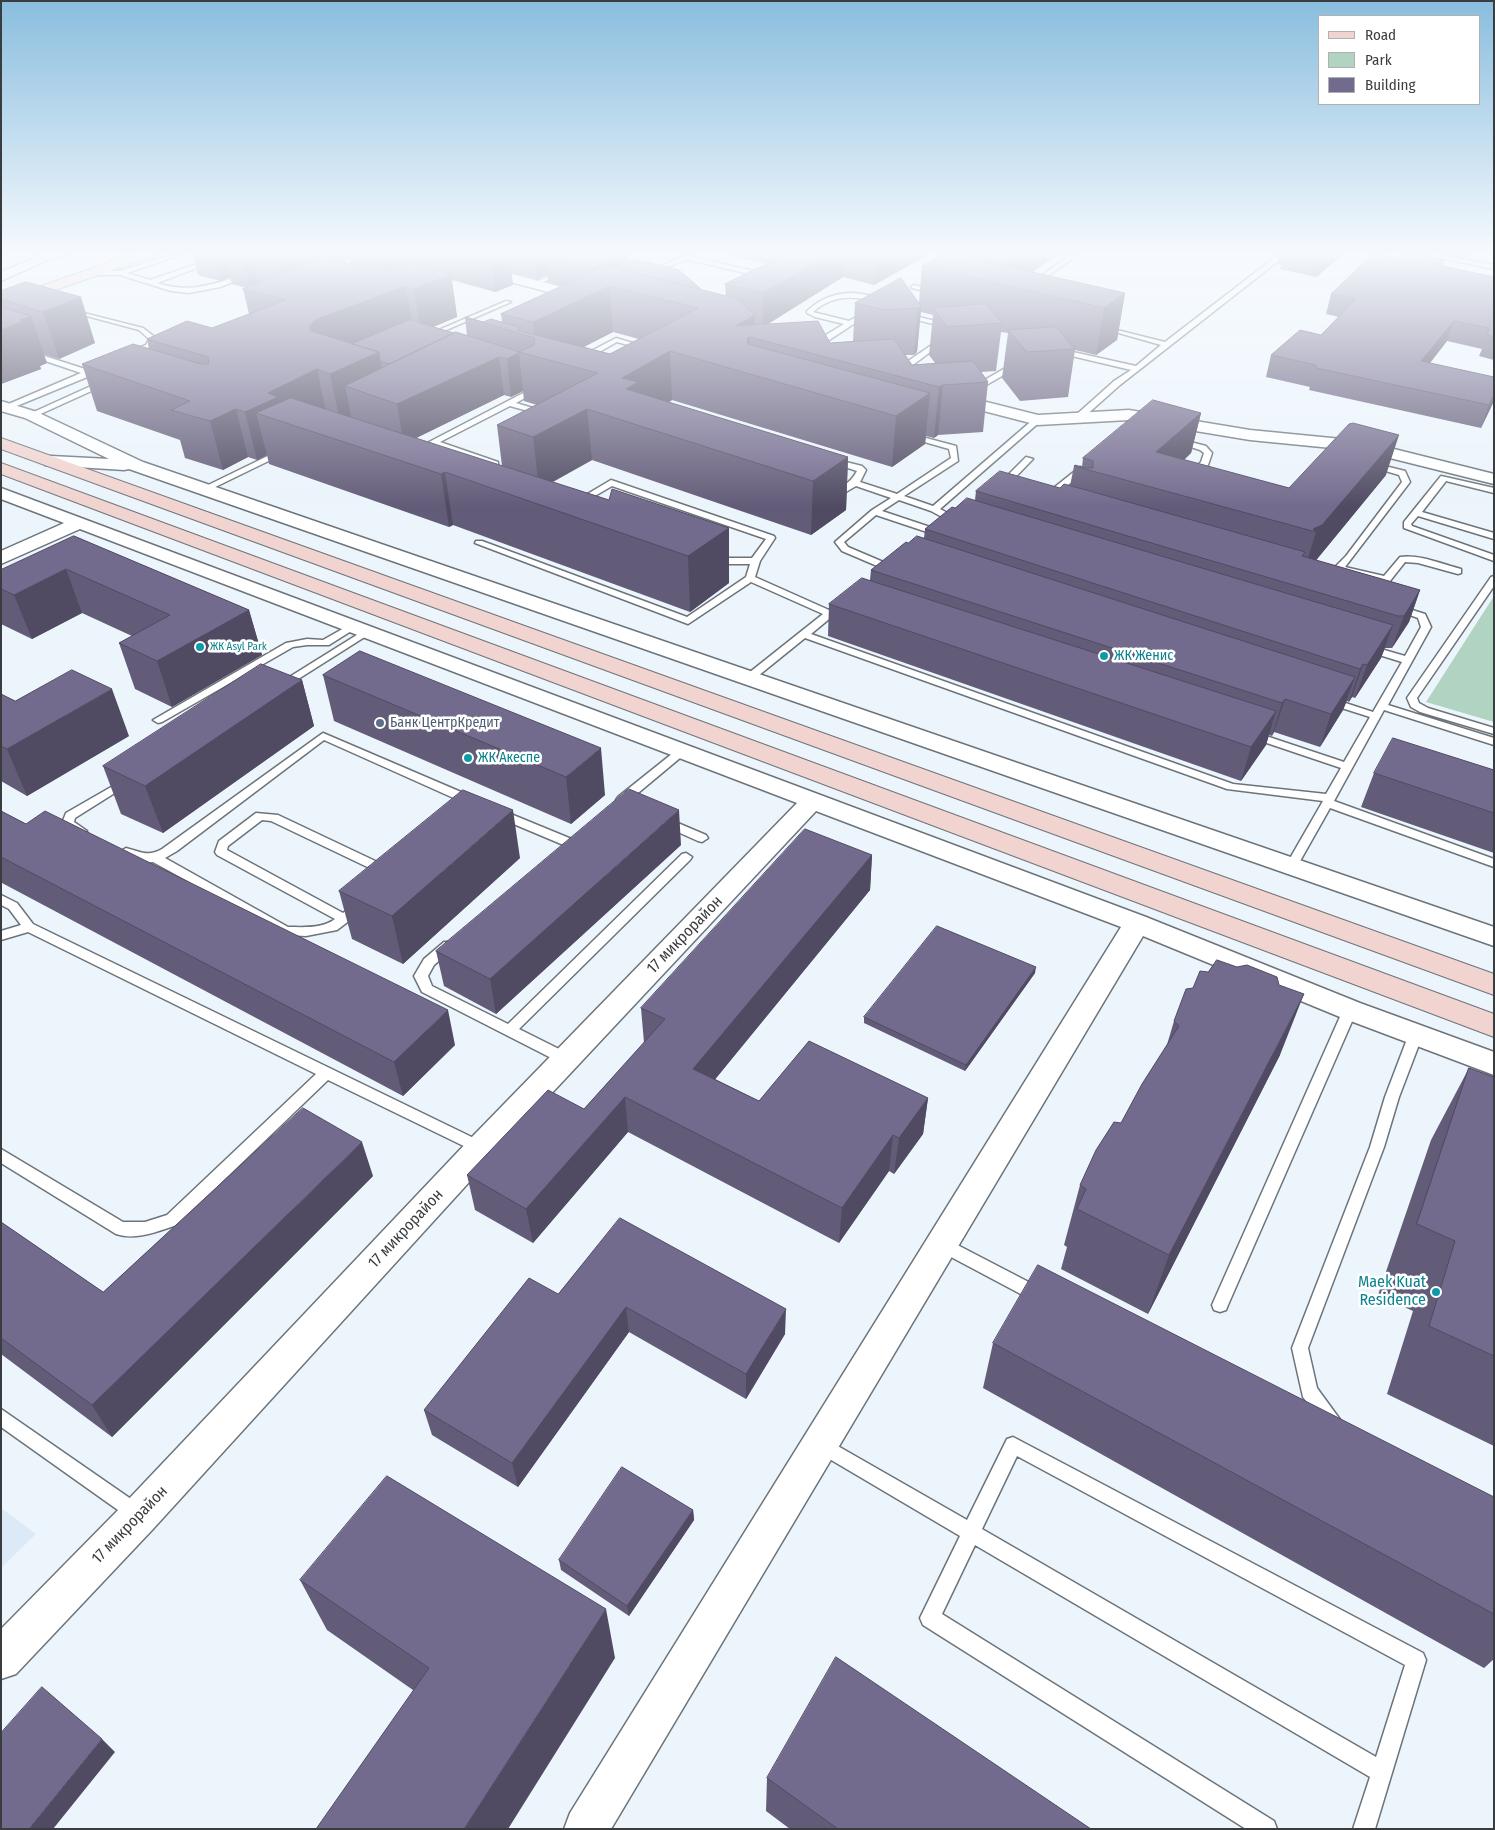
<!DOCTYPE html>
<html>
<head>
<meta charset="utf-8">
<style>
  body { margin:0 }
  #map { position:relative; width:1495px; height:1830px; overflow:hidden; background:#ecf5fc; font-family:"Fira Sans Condensed",sans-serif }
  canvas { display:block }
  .frame { position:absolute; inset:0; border:2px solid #3a3d40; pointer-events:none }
  .legend { position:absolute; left:1318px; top:15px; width:162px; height:90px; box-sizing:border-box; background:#fff; border:1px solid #b0b1b3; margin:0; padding:6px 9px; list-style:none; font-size:15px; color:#3a3d40 }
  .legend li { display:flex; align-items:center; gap:10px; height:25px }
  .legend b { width:25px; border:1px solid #b0b1b3 }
</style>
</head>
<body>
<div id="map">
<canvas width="1495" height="1830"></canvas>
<div class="frame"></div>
<ul class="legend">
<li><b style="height:6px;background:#f1d3cf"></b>Road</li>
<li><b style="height:14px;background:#b1d3c1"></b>Park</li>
<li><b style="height:14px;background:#736b8d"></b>Building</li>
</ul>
</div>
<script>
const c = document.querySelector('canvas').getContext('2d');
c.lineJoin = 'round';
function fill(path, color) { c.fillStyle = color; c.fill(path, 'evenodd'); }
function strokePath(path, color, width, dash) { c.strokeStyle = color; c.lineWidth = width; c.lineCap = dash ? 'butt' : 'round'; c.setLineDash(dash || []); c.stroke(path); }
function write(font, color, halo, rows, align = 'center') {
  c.font = font + ' "Fira Sans Condensed",sans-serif'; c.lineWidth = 5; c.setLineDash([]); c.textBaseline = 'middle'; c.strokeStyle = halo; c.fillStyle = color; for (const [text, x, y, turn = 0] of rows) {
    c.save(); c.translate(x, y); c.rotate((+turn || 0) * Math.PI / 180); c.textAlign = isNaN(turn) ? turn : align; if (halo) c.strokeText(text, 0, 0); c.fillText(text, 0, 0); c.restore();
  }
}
const built = new Path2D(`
  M1 1508 36 1534 1 1568Z`);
const green = new Path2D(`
  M1494 596V722L1426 702Z`);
const service = new Path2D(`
  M184 251H192L127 273 150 280 235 251H243L157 283C192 294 212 284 246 274L249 276 220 287 189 293 171 291 120 275H91L88 273 91 271H120Z
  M1076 251H1083L1034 286H1030V284Z
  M1261 251H1291L1120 385 1083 418H1077V414L1114 381 1131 370 1055 352V348L1136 366 1161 345 1101 328V326L1165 342 1278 255Z
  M1379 251H1385L1374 261 1377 262V264L1367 263V261Z
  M1405 251H1416L1494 265V269Z
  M689 256 767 274 770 276 767 278 689 260 682 261 651 274 646 273 679 258Z
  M562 271 567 272 538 284 533 283Z
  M914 285 938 291 939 292 936 294 912 288 911 287Z
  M854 293 875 296 884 302 881 304C858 295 833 294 813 312L849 321 867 311 872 312 817 348H811V344L844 324 815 317 807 313V311C821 298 835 293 854 293Z
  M506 301 511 302 430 337 425 336Z
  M68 309 143 328 156 338C151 348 140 356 128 356V352L146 345 149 339 139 330 68 311Z
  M911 315 951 325 952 326 949 328 909 318V316Z
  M616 338 650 348 646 350 617 342 585 360 578 358Z
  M1 342 88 370 101 365 105 367 92 375 7 410 3 408 4 406 81 373 1 346Z
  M936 342 942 343 901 374H895V370Z
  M1014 363 1021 365 976 391 969 389Z
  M102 381 109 383 34 417 27 415Z
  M529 387 539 390 516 403 546 412V416L510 406 440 442 498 462V466H492L429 442 529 390Z
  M1035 418 1042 420 940 509 961 520V524H955L931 511 899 500 882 511 942 531V535H936L876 515 844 542 848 547 895 567V571H889L842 551 835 542 872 510 891 498 856 486 844 493 827 496V492C841 488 850 484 857 471L830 462V458L862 466 866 470 860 482 897 494 951 458 949 449 907 437V433L956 446 958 461 904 496 933 506Z
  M1175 438 1206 446 1212 453 1208 465 1194 477 1187 475 1201 462 1204 453 1200 450 1175 442Z
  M280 450 287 452 207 491 200 489Z
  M1026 457 1033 459 1004 489H998V485Z
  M1369 462 1405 471 1410 482 1345 567 1384 576 1400 557C1419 554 1442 564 1461 569V573L1458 574 1418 563 1405 562 1390 581 1382 587 1377 584 1380 580 1336 570V566L1346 556 1402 482 1399 475 1369 466Z
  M1080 467 1087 469 1055 496 1057 498 1056 500 1046 498V494Z
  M1441 476 1494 488V493L1446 481 1422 512 1494 533V539L1418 516 1411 524 1412 526 1494 555V561L1404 528V522Z
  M611 480 774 536 775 538 760 561 755 577 829 610 841 602 846 605 811 634 1233 784 1326 794 1341 768 1249 737 1248 735 1249 733H1257L1344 762 1370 717 1326 703 1325 701 1330 698 1373 712 1402 662 1363 650 1362 648 1367 645 1405 656 1421 627 1418 618 1391 608 1396 605 1425 614 1431 627 1388 705 1494 738V745L1384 710 1334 801 1494 859V867L1330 808 1295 870H1287L1285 867 1323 801 1227 789 805 638 753 680H745V676L823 614 751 582 688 624 475 543 476 541H482L687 617 746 577 750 564H725L708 557 713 554 726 558H752L766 539 612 486 581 504 574 502Z
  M1494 576V586L1417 698 1419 703 1428 708 1494 728V734L1420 712 1411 707 1407 698 1491 577Z
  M353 623 358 626 356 628 329 645H307L293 647 162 722 158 723 153 720 286 643 307 639 323 640Z
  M368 628 373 631 371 633 284 688 280 689 275 686Z
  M323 733 475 798 477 801 471 805 467 804 324 740 177 851 165 858 288 927C303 927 322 929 335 919L217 855 215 852 219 841 256 813 278 815 390 868 392 871 386 875 382 874 271 821 262 820 228 846 227 850 343 913 354 905H362L364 908 362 911 337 930 306 936 286 935 153 862C142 863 127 860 120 852L126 848C141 852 148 857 162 849Z
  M682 748 687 751 686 753 626 803H618L616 800 618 797 678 749Z
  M125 779 131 782 129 784 75 818 74 822 87 831 85 834C77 836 67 829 62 823L66 813Z
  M501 810 574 840 576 843 574 846H566L497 817 495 814Z
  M666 818 706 835 708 838 702 842 698 841 662 825 660 822Z
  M686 853 692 857 690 860 519 1029 571 1055 573 1059 571 1063 566 1064 561 1063 422 992 414 976 424 959 444 942H454L455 945 454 948 434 965 428 976 432 986 508 1024 682 854Z
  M1 895 17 903 33 924 486 1144 488 1148 486 1152 481 1154 476 1152 328 1080 177 1225C158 1231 136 1241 116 1234L1 1163V1149L123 1222H145L167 1215 316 1074 28 932 1 940V931L21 925 9 909 1 905Z
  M1350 1005 1355 1007 1357 1010 1228 1305 1226 1310 1220 1312 1214 1310 1212 1305 1343 1010 1345 1007Z
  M1416 1029 1421 1030 1423 1034 1399 1097 1384 1147 1308 1348 1317 1388 1344 1425 1341 1431 1335 1433 1329 1431 1303 1397 1292 1348 1370 1147 1385 1097 1409 1034 1411 1030Z
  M942 1237 1044 1290 1046 1295 1044 1300 1038 1302 1032 1300 936 1249 934 1244 936 1239Z
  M1 1409 144 1508 147 1514 144 1520 138 1523 132 1520 1 1427Z
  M822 1437 967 1520 1007 1439 1013 1437 1423 1653 1426 1660 1375 1829H1353L1370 1777 975 1545 942 1614 1274 1821 1277 1829H1246L923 1625 920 1618 960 1536 816 1451 813 1445 816 1439ZM1017 1456 1405 1665 1376 1757 982 1529Z`);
const minor = new Path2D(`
  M50 251H69L68 254 48 260 1 281V272Z
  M404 251H424L596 296 598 299 596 302H586L405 254Z
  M951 393 1038 415 1129 410 1250 430 1362 441 1494 474V484L1362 451 1250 440 1129 420 1038 425 945 401 943 398 945 395Z
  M1 401 37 412 143 462 1494 927V946L129 469 124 470 45 465 42 461 45 457 51 456 109 459 25 418 1 411Z
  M1 488 1146 917 1360 1003 1494 1052V1075L1340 1017 1143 936 611 1829H564L570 1813 1121 927 816 811 492 1157 153 1529 16 1674 1 1679V1629L125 1503 470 1139 797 803 80 529 1 564V551L64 523 1 499Z`);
const secondary = new Path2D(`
  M142 251H161L159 254 1 309V300Z
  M1 438 1494 974V995L1 449Z
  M1 463 1494 1014V1037L1 474Z`);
const wall = new Path2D(`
  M192 251H628L629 262 702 290 726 296 725 284 766 264 712 251H935L874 285 843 277 768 324 830 343 853 341 855 303 919 302 922 266 936 258 937 254 964 256 973 251H1064L1032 272 1125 293 1117 340 1096 355 1075 350 1068 397 1020 401 1002 378 1008 333 1001 332 996 371 981 372 988 382 983 432 938 435 934 438 926 436 925 444 892 467 672 400 669 402 848 457 846 510 811 535 592 460 553 482 609 500 729 528V583L690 612 453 525 449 527 269 464 267 455 257 460 248 457 223 470 185 458 180 440 97 411 82 364 149 349 147 339 212 328 249 314 243 289 246 288 232 284 230 277 220 281 198 275ZM349 259 350 264 344 262V261ZM400 266H402L392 270 390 269ZM511 272 537 279 547 275 548 282 562 286 501 314 502 322H483L465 317 467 336 454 333 433 327 457 317 452 280 495 292 513 285ZM921 312 933 315 929 355 935 363 912 365 905 355H914L917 352ZM613 332 639 339 610 354 583 347ZM523 391 524 401 537 405 497 425 502 466 416 438 504 395 511 397Z
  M1280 251H1347L1316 277 1280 269 1281 265 1277 264Z
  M1426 251H1471L1463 258Z
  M1442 266 1494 277V360L1479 356 1482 349 1447 341 1430 363 1494 377V401L1481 428 1309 390 1310 387 1266 377 1271 355 1321 335 1339 317 1326 314 1331 294Z
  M26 282 95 343 59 359 43 354 47 363 40 366 41 369 1 384V291Z
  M1201 413 1191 453 1184 460 1289 488 1386 475 1316 560 1420 590 1409 622 1392 648H1385L1381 658 1355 698 1352 697 1349 702 1347 701 1343 710 1320 747 1274 732 1272 736 1269 735 1266 745 1241 781 828 636 829 604 870 580 871 570 908 543 924 538 925 529 955 508 975 500 976 491 1060 488 1070 486 1074 466 1082 467 1083 458Z
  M74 536 249 610 262 655 172 707 135 689 119 643 132 636 82 613 32 639 1 624V570Z
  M360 651 605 795 571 824 334 721 323 675Z
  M302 680 314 726 163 833 121 814 103 766Z
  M1 694 15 701 129 736 27 796 1 781Z
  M1494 770V853L1361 807 1374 773Z
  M1 811 455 1045 403 1096 2 883 1 881Z
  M681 845 496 1014 444 986 436 951Z
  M872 855 870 890 715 1079 759 1101 928 1098 923 1134 894 1174 889 1171 839 1243 628 1132 533 1243 475 1210 467 1175 584 1109 644 1043 641 1008Z
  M520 858 403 964 352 939 339 891Z
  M1035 973 965 1071 864 1023V1017Z
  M1174 1021 1280 1055 1148 1314 1061 1269 1067 1247 1064 1245 1080 1185 1121 1123 1166 1048Z
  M1469 1068 1494 1077V1446L1387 1394 1413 1311 1378 1295 1431 1140Z
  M373 1176 112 1437 1 1354V1222L103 1292Z
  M558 1294 785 1334 746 1399 629 1332 518 1487 432 1435 424 1410Z
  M993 1343 1494 1497V1659L1484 1668 983 1388Z
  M693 1510 694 1520 629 1616 561 1570 559 1560Z
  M300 1580 615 1658 413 1690 327 1630Z
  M767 1778 1091 1829H790L766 1811Z`);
const shadedWall = new Path2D(`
  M213 251H224L230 277 220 281Z
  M241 251H251L259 285 250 289Z
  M270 251H348L349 259 344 261 346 271 291 294 283 254Z
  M378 251H398L400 266 382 272Z
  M494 251H509L513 285 495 292 491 252Z
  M534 251H577L546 257 547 275 537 279Z
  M626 251H628L630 275 610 286 613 332 555 362 537 357 533 322 594 293 593 269 617 254Z
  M835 251H844L843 277 763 327V293Z
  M878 251H935L874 285 876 252Z
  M1028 251H1064L1010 287 994 272Z
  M1323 251H1347L1316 277Z
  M1466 251H1471L1463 258Z
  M1444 260 1438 279V265Z
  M451 274 457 317 421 332 414 289Z
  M406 286 413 329 324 365 309 327 315 320Z
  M1125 293 1117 340 1096 355 1104 308Z
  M81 297 95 343 59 359 43 312Z
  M921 306 917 352 914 355 918 308Z
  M755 315 754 338 750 337V374L735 326Z
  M31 316 47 363 40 366 41 369 1 384V330L20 320Z
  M1454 321 1447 341 1414 383 1421 361Z
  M670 351 672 400 640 419V425L622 378Z
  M379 352 387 398 345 386 351 416 340 421 330 374Z
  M519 353 523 391 511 397 507 359Z
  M499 357 504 395 404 444 397 404Z
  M317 369 327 416 256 413 267 455 257 460 245 412 268 393Z
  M943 385 938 435 934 438 939 387Z
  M930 393 925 444 892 467 896 416Z
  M1494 395V401L1481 428 1489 405Z
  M236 409 248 457 223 470 210 421Z
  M587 409 592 460 539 489 533 437Z
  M1201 413 1191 453 1153 488 1156 452Z
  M1399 435 1386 475 1309 569 1304 571 1316 532 1313 529Z
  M848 457 846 510 811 535 813 481Z
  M445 472 453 525 449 527 441 474Z
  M729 528V583L690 612 688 556Z
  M66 569 82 613 32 639 14 595Z
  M1420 590 1409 622 1392 648 1404 616Z
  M249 610 262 655 172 707 157 661Z
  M1393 625 1381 658 1355 698 1367 665Z
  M1363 664 1352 697 1349 702 1360 669Z
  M1355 677 1343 710 1320 747 1331 714Z
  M302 680 314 726 163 833 145 786Z
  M112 689 129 736 27 796 7 749Z
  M1285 699 1274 732 1272 736 1282 703Z
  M1276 711 1266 745 1241 781 1251 747Z
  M601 748 605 795 571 824 566 777Z
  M513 810 520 858 403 964 392 916Z
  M679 810 681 845 496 1014 490 979Z
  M872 855 870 890 695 1104 693 1069Z
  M1036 967 1035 973 965 1071 966 1065Z
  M1304 994 1280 1055 1148 1314 1169 1255Z
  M448 1010 455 1045 403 1096 394 1062Z
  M625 1097 628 1132 533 1243 526 1209Z
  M928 1098 923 1134 894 1174 899 1138Z
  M893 1135 889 1171 839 1243 842 1208Z
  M362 1142 373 1176 112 1437 92 1405Z
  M626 1307 629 1332 518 1487 512 1463Z
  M786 1309 785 1334 746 1399V1374Z
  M693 1510 694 1520 629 1616 627 1606Z
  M606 1609 615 1658 508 1829H464Z
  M102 1739 115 1752 53 1829H29Z`);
const building = new Path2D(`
  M270 251H291L283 254Z
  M562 251H626L617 254 622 256 593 269 546 257Z
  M793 251H835L763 293 725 284Z
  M942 251 987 260 984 261 1125 293 1104 308 922 266 942 255 937 254Z
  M973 251H1028L1004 266 986 262 987 260 964 256Z
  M1406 252 1444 260 1438 265 1494 277V337L1487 335 1489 328 1454 321 1421 361 1494 377V395L1489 405 1316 368V365L1271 355 1300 330 1321 335 1356 299 1331 294 1373 254 1398 258Z
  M322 257 367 268 375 265 392 270 410 263 451 274 414 289 406 286 315 320 309 327 311 331 379 352 330 374 317 369 268 393 278 397 245 412 236 409 210 421 171 410 190 401 82 364 133 344 201 364H209L208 357 147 339 187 321 212 328 286 300 243 289Z
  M635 259 679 270 702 290 615 268Z
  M606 266 735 298 755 315 735 326 818 321 830 343 894 339 912 365 973 361 988 382 943 385 939 387 750 337 747 338 748 344 930 393 896 416 670 351 622 378 638 382 626 389 848 457 813 481 587 409 533 437 497 425 598 373 519 352 534 345 535 338 465 317 483 322 491 319 522 328 517 330 610 354 698 308 610 286 533 322 501 314Z
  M901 278 921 306 918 308 885 310 855 303Z
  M26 282 81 297 43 312 1 299V291Z
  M986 304 1002 323 947 327 933 308Z
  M1 307 31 316 20 320 24 321 1 330Z
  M410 320 454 333 390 364 380 361 379 352 352 344Z
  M1056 327 1075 349 1027 352 1008 330Z
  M456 332 520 352 507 359 499 357 397 404 345 386Z
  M291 398 609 500 612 489 729 528 688 556 445 472 441 474 256 413Z
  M1153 400 1201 413 1156 452 1289 488 1349 424 1353 423 1399 435 1322 525 1313 529 1316 532 1074 466 1075 465 1085 468H1093V461L1083 458Z
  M1000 471 1060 488 1064 484 1086 490 1305 552 1302 556 1420 590 1404 616H1398L976 491Z
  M967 498 1393 625 1367 665 1363 664 1360 669 925 529 952 507 955 508Z
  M74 536 249 610 157 661 119 643 170 615 66 569 14 595 1 589V570Z
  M917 536 1355 677 1331 714 1285 699 1282 703 871 570 906 542 908 543Z
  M862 578 1276 711 1251 747 829 604Z
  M360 651 601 748 566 777 323 675Z
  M261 664 302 680 145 786 103 766Z
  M72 670 112 689 7 749 1 746V694L15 701Z
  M1393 738 1494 770V813L1374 773Z
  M629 789 679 810 490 979 436 951Z
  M463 790 513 810 392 916 339 891Z
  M1 811 26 824 45 811 448 1010 394 1062 1 857Z
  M805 829 872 855 693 1069 759 1101 809 1041 928 1098 899 1138 893 1135 842 1208 625 1097 526 1209 467 1175 548 1090 584 1109 665 1019 641 1008Z
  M937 926 1036 967 966 1065 864 1017Z
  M1217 960 1237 967 1247 965 1277 977 1279 985 1304 994 1169 1255 1077 1209 1086 1189 1080 1185 1096 1150 1114 1122 1121 1123 1142 1084 1179 1026 1174 1021 1186 989 1193 988 1200 971 1208 972Z
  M1469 1068 1494 1077V1356L1429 1326 1455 1241 1417 1224Z
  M303 1108 362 1142 92 1405 1 1338V1222L103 1292Z
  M620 1218 786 1309 746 1374 626 1307 512 1463 424 1410 529 1278 558 1294Z
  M1038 1265 1494 1497V1614L993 1343Z
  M622 1467 693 1510 627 1606 559 1560Z
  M387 1476 606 1609 464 1829H316L429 1668 300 1580Z
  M836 1657 1091 1829H838L767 1778Z
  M42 1687 102 1739 29 1829H1V1733Z`);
const markers = [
  [200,647,5,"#0f9aa8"],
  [1104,656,5,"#0f9aa8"],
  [380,723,5,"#5c6f8a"],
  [468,758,5,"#0f9aa8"],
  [1436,1292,5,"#0f9aa8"]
];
const farCulturenames = [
  ["ЖК Asyl Park",210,647]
];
const cultureNames = [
  ["ЖК Женис",1114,656],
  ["ЖК Акеспе",478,758]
];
const serviceNames = [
  ["Банк ЦентрКредит",390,723]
];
const nearStreetnames = [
  ["17 микрорайон",685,935,-46],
  ["17 микрорайон",406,1229,-47],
  ["17 микрорайон",130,1525,-46]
];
const nearCulturenames = [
  ["Maek Kuat",1426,1283],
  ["Residence",1426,1301]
];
fill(built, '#dbeaf6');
fill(green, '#b1d3c1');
strokePath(service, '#6c747a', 3);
strokePath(minor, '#6c747a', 3);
strokePath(secondary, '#6c747a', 2);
fill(service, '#fff');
fill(minor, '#fff');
fill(secondary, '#f1d3cf');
fill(wall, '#635c79');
fill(shadedWall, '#504b63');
fill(building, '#736b8d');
strokePath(building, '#504b63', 1);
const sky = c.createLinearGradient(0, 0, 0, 507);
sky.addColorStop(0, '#89bdde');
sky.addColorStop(0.5, '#f6fafe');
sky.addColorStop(1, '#f6fafe00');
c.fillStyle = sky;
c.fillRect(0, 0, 1495, 507);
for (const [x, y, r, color] of markers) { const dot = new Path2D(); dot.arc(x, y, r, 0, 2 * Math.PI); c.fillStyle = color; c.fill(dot); strokePath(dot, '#fff', 2); }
write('11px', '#0d838f', '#fff', farCulturenames, 'left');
write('14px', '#0d838f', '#fff', cultureNames, 'left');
write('14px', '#4e5e75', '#fff', serviceNames, 'left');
write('16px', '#3a3d40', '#fff', nearStreetnames);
write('16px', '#0d838f', '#fff', nearCulturenames, 'right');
</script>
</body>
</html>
